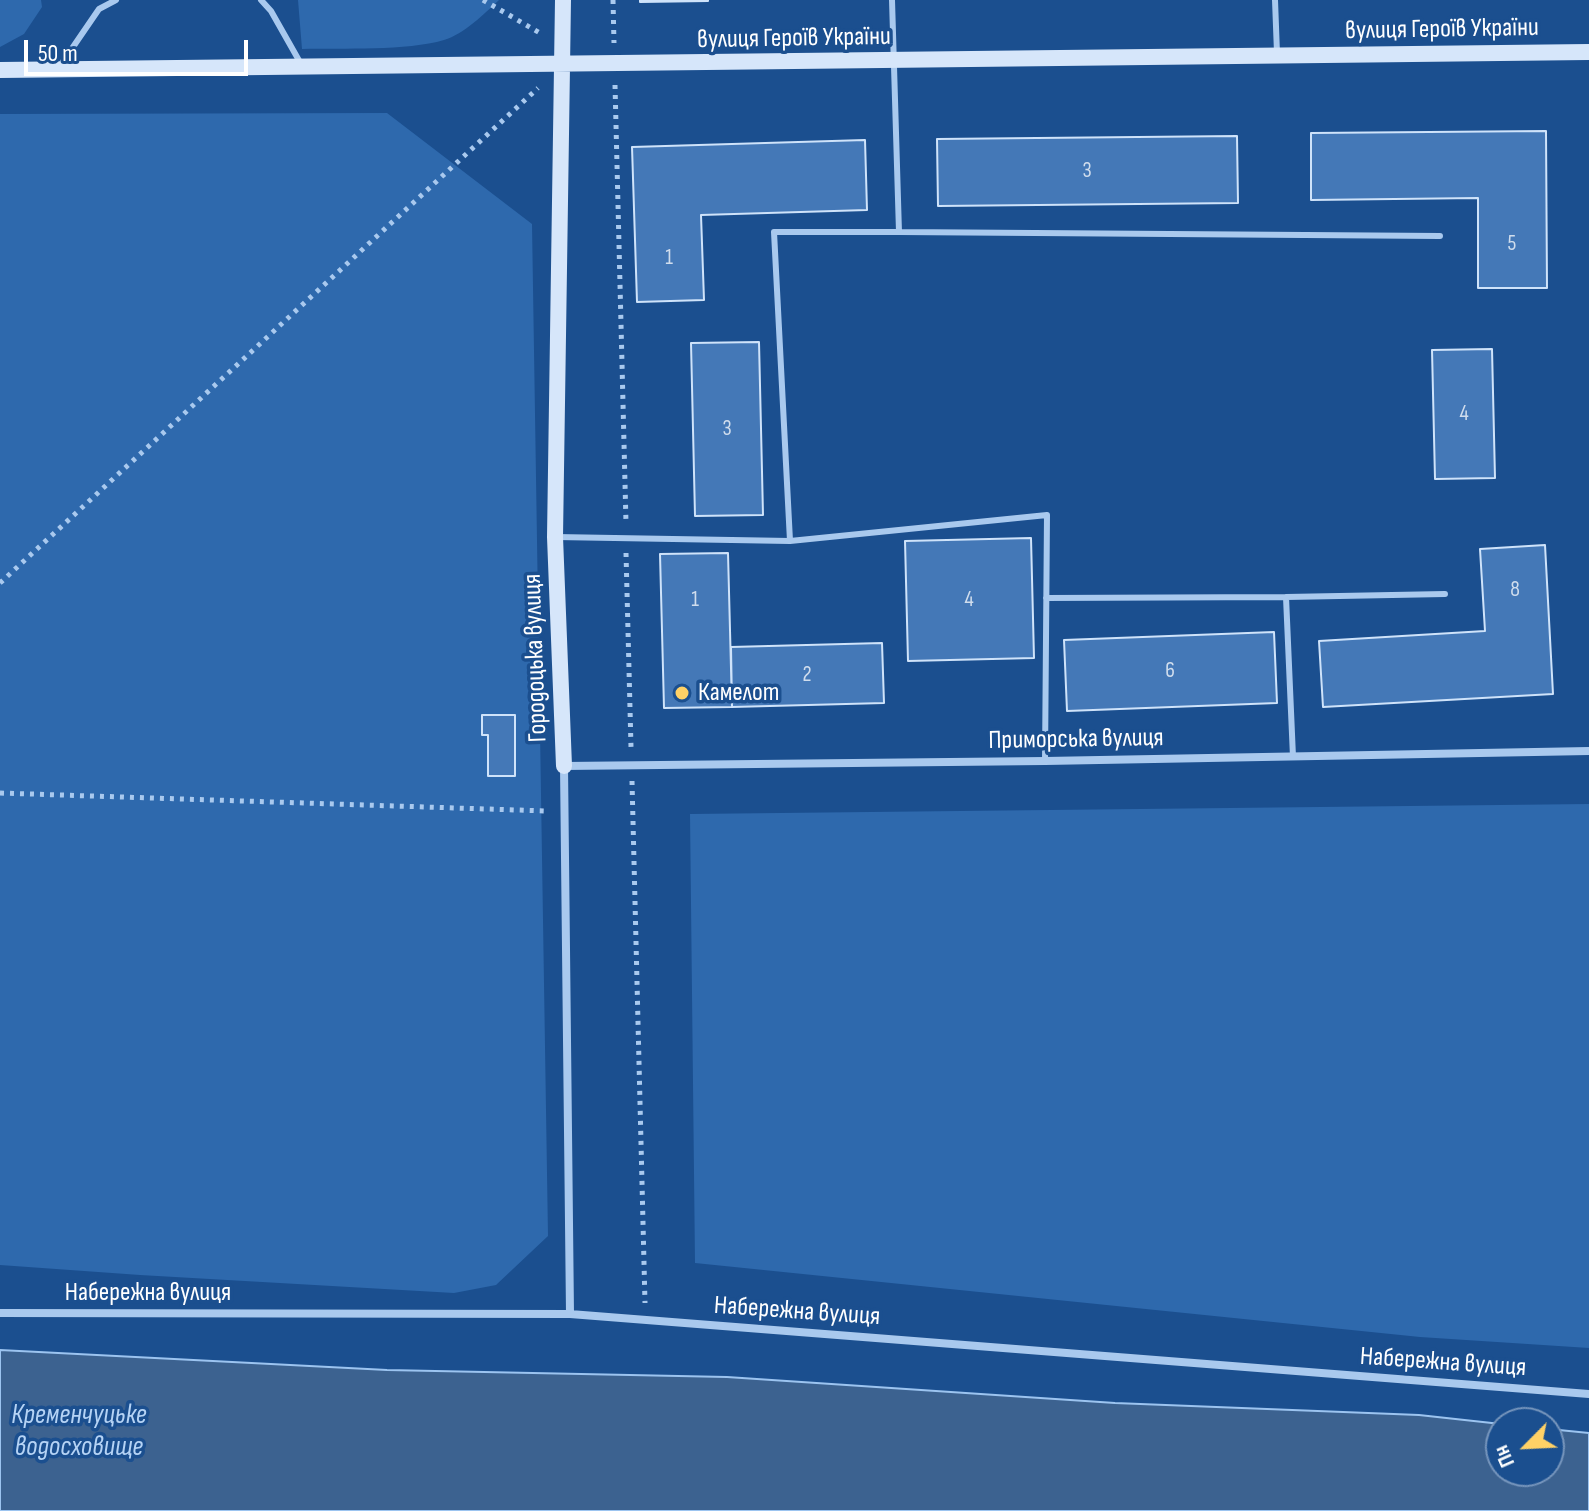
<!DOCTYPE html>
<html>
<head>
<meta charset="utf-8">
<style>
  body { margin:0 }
  #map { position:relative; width:1589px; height:1511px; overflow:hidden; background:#1b4f8f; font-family:"Sofia Sans Condensed",sans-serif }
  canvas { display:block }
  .north { position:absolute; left:1485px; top:1407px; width:80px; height:80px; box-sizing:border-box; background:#1b4f8f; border:2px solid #7695bc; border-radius:50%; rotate:246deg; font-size:22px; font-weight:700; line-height:32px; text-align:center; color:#fff }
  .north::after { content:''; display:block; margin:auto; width:28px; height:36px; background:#ffd166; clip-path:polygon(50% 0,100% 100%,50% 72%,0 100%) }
  .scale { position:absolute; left:24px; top:40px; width:224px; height:36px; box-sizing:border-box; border:4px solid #fff; border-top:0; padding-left:10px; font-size:24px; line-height:28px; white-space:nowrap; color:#fff; -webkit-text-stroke:6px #1b4f8f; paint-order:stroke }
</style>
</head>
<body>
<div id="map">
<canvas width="1589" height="1511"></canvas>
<div class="north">Пн</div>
<div class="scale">50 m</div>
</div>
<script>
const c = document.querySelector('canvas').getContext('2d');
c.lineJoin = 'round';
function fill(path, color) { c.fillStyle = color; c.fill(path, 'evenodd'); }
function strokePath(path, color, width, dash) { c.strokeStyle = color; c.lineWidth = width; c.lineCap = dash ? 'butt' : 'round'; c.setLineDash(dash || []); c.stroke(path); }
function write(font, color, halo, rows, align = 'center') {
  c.font = font + ' "Sofia Sans Condensed",sans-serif'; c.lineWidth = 7; c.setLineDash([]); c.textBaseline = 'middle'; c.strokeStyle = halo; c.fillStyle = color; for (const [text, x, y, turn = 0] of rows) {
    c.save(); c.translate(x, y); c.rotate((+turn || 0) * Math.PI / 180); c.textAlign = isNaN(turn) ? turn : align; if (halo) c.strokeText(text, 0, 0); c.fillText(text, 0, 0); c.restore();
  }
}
const green = new Path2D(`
  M0 0H41L42 7 24 34 0 47Z
  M298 0H499C484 14 464 34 444 40 407 51 342 48 302 49Z
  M387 113 532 224 548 1236 496 1285 454 1293 140 1275 0 1265V114Z
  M1589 804V1348L1420 1337 695 1263 690 814Z`);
const water = new Path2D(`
  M0 1350 387 1370 727 1377 1115 1403 1419 1415 1501 1424V1471H1549V1429L1589 1433V1511H0Z`);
const building = new Path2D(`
  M640 0H708V1L640 2Z
  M1546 131 1547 288H1478V198L1311 200V133Z
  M1237 136 1238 203 938 206 937 139Z
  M865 140 867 210 701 215 704 300 637 302 632 147Z
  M759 342 763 515 695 516 691 343Z
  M1492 349 1495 478 1435 479 1432 350Z
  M1031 538 1034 658 908 661 905 541Z
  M1545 545 1553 694 1323 707 1319 641 1485 631 1480 549Z
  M728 553 732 707 664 708 660 554Z
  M1274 632 1277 703 1067 711 1064 640Z
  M882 643 884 703 732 707 731 647Z
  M482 715H515V776H488V735H482Z`);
const path = new Path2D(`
  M483 0 540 33
  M613 0 614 43
  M615 85 626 523
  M626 553 631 747
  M0 583 538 88
  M632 781 645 1303
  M0 793 547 811`);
const lane = new Path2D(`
  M261 0 271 11 301 64
  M1275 0 1277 53
  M60 66 99 9 116 0
  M899 232 1440 236
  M556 537 790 541 774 232H899L892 0
  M790 541 1047 515 1045 761
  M1046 598 1286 597
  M1293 757 1286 597 1445 594`);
const street = new Path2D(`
  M0 1313 570 1314 1589 1394
  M570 1314 564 766 1045 761 1589 751`);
const secondary = new Path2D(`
  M563 0 555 537 564 766
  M0 70 1589 52`);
const markers = [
  [682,693,8,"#ffd166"]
];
const numberNames = [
  ["3",1087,171],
  ["5",1512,244],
  ["1",669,258],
  ["4",1464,414],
  ["3",727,429],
  ["8",1515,590],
  ["1",695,600],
  ["4",969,600],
  ["6",1170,671],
  ["2",807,675]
];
const streetNames = [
  ["вулиця Героїв України",1442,30,-1],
  ["вулиця Героїв України",794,39,-1],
  ["Городоцька вулиця",536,658,-92],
  ["Приморська вулиця",1076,740,-1],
  ["Набережна вулиця",148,1293],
  ["Набережна вулиця",797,1312,4],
  ["Набережна вулиця",1443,1363,4]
];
const poiNames = [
  ["Камелот",698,693]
];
const waterNames = [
  ["Кременчуцьке",79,1416],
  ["водосховище",79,1448]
];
fill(green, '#2e69ad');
fill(water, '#3c6290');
strokePath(water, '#9cc4f0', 2);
fill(building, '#4478b7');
strokePath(building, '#cfe3fa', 2);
strokePath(path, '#a9c9ee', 5, [4, 6]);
strokePath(lane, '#a9c9ee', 6);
strokePath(street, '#a9c9ee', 8);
strokePath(secondary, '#d6e6fa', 16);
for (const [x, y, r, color] of markers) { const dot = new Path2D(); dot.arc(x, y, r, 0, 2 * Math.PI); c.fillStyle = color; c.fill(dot); strokePath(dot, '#1b4f8f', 3); }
write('22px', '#d0dded', null, numberNames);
write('26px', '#fff', '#1b4f8f', streetNames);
write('26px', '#fff', '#1b4f8f', poiNames, 'left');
write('italic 28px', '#b5d3f5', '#1b4f8f', waterNames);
</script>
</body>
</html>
